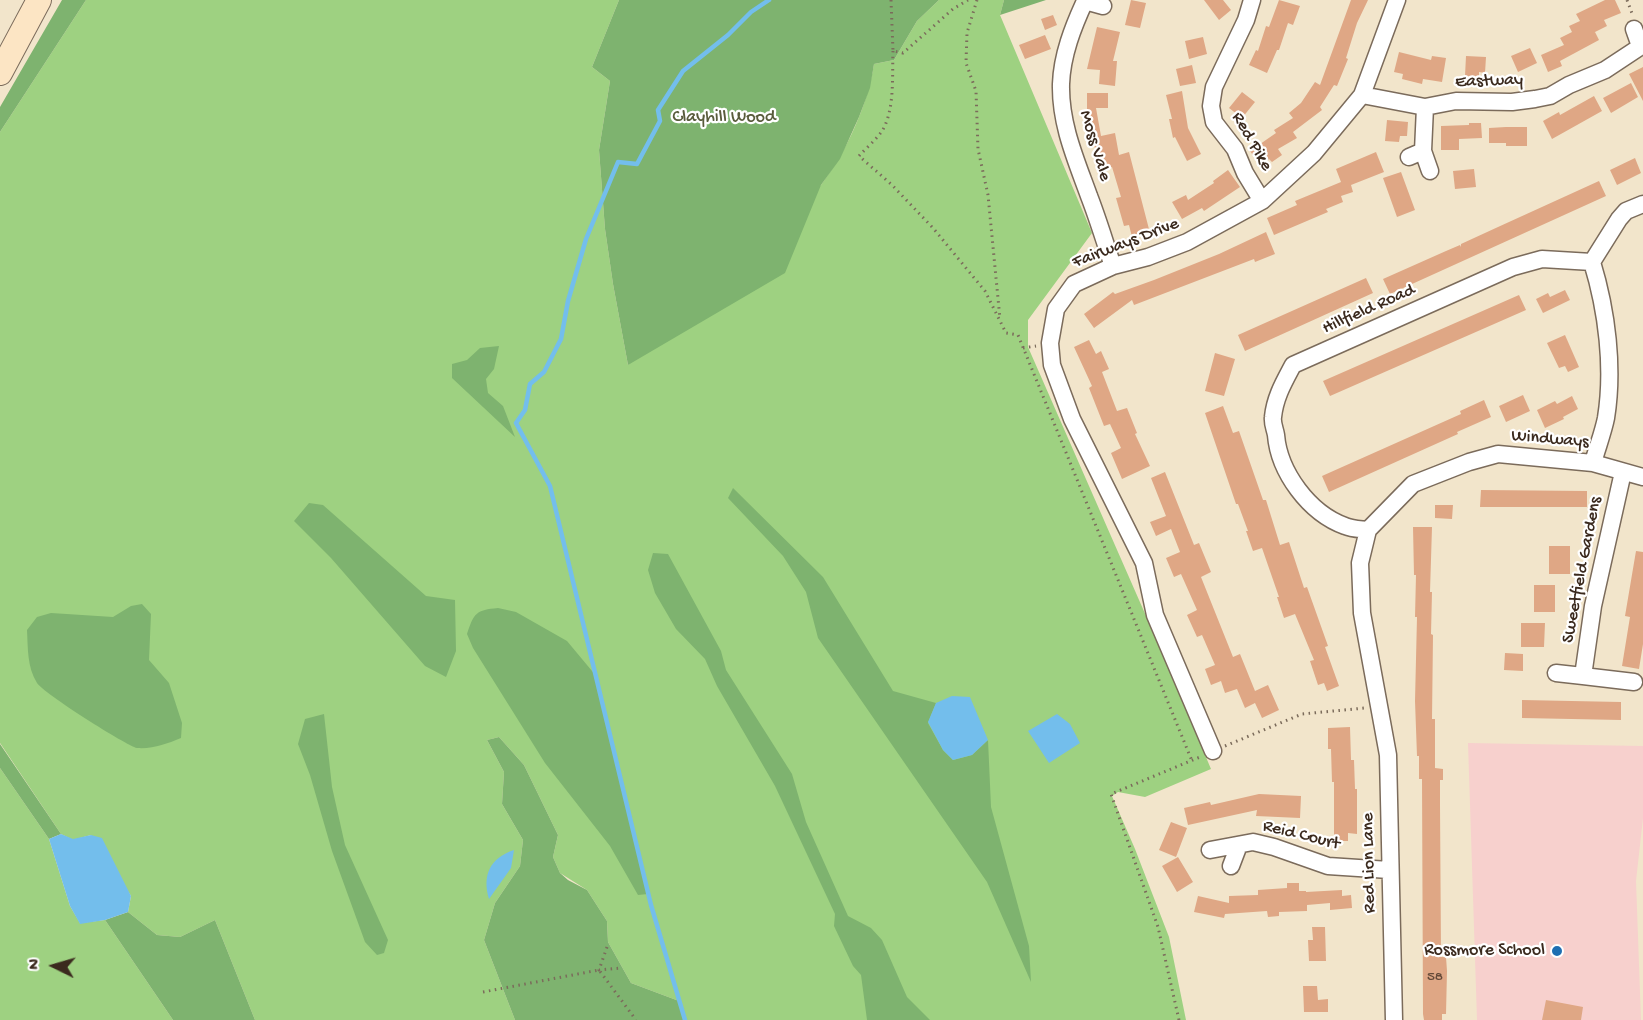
<!DOCTYPE html>
<html>
<head>
<meta charset="utf-8">
<style>
  body { margin:0 }
  #map { position:relative; width:1643px; height:1020px; overflow:hidden; background:#f2e5cb; font-family:"Gochi Hand",sans-serif }
  canvas { display:block }
  .north { position:absolute; left:24px; top:936px; width:60px; height:60px; -webkit-text-stroke:4px #fff; paint-order:stroke; rotate:275deg; font-size:16px; font-weight:700; line-height:24px; text-align:center; color:#3b2a1e }
  .north::after { content:''; display:block; margin:auto; width:21px; height:27px; background:#3b2a1e; clip-path:polygon(50% 0,100% 100%,50% 72%,0 100%) }
</style>
</head>
<body>
<div id="map">
<canvas width="1643" height="1020"></canvas>
<div class="north">N</div>
</div>
<script>
const c = document.querySelector('canvas').getContext('2d');
c.lineJoin = 'round';
function fill(path, color) { c.fillStyle = color; c.fill(path, 'evenodd'); }
function strokePath(path, color, width, dash) { c.strokeStyle = color; c.lineWidth = width; c.lineCap = dash ? 'butt' : 'round'; c.setLineDash(dash || []); c.stroke(path); }
function write(font, color, halo, rows, align = 'center') {
  c.font = font + ' "Gochi Hand",sans-serif'; c.lineWidth = 4.5; c.setLineDash([]); c.textBaseline = 'middle'; c.strokeStyle = halo; c.fillStyle = color; for (const [text, x, y, turn = 0] of rows) {
    c.save(); c.translate(x, y); c.rotate((+turn || 0) * Math.PI / 180); c.textAlign = isNaN(turn) ? turn : align; if (halo) c.strokeText(text, 0, 0); c.fillText(text, 0, 0); c.restore();
  }
}
const built = new Path2D(`
  M1468 743 1643 746V818L1636 881 1641 1020H1477Z`);
const green = new Path2D(`
  M86 0H619L592 67 610 81 599 150 605 229 613 284 628 365 821 185C847 150 867 107 874 64L894 60 917 21 939 0H1004L1000 15 1092 233 1028 320V347L1150 625 1211 769 1145 797 1118 792 1112 796 1135 849 1169 937 1186 1020H685L679 1001 631 983 608 942 607 921 587 890 560 873 553 857 558 835 524 765 499 737 487 740 504 772 502 804 523 840 520 866 495 903 484 940 515 1020H255L215 920 180 937 157 935 128 912 131 896 91 835 73 840 61 834 0 743V132Z
  M0 768 49 839 70 906 80 923 105 920 173 1020H0Z`);
const forest = new Path2D(`
  M62 0H86L0 132V107Z
  M619 0H939L917 21 894 60 874 64 870 88 859 117 840 159 821 185 785 273 628 365 613 284 605 229 599 150 610 81 592 67Z
  M1004 0H1046L1000 15Z
  M499 346 494 369 486 379 488 393 503 406 515 437 452 378V364L467 360 480 348Z
  M733 488 823 577 893 691 936 703 928 723 943 750 953 760 972 755 988 740 991 807 1029 946 1031 982 987 882 818 638 806 592 783 556 728 498Z
  M309 503 323 505 426 596 455 600 456 651 446 677 425 666 331 558 294 521Z
  M653 553 668 554 721 651 726 670 792 774 806 822 848 916 871 928 882 940 907 997 930 1020H867L861 975 853 966 834 926 835 914 775 786 717 686 705 659 676 629 655 593 648 570Z
  M142 604 151 614 149 660 169 683 182 723 181 738C166 744 154 749 137 748 127 746 43 693 37 683 27 667 28 648 27 630L37 617 51 613 113 617 131 606Z
  M498 608 516 612 567 641 597 677 648 894 638 895 610 846 545 763 473 648 467 634C474 613 476 610 498 608Z
  M324 714 332 787 345 845 388 940 384 953 377 955 365 942 332 851 310 775 298 744 305 719Z
  M499 737 524 765 558 835 553 857 560 873 568 880 587 890 607 921 608 942 631 983 679 1001 685 1020H515L484 940 495 903 520 866 523 840 502 804 504 772 487 740Z
  M0 744 61 834 49 839 0 768Z
  M128 912 157 935 180 937 215 920 255 1020H173L105 920Z`);
const water = new Path2D(`
  M952 696 970 697 988 740 972 755 953 760 943 750 928 722 936 703Z
  M1057 714 1070 724 1080 743 1049 763 1028 731Z
  M61 834 73 839 91 835 102 838 131 896 128 912 105 920 80 924 70 906 49 839Z
  M514 850 511 868 489 899C482 875 490 858 514 850Z`);
const stream = new Path2D(`
  M685 1020 651 905 550 486 516 423 525 410 530 384 544 372 561 339 568 301 586 239 618 162 637 164 660 121 658 110 683 71 728 35 751 12 769 0`);
const building = new Path2D(`
  M1131 0 1146 3 1140 28 1125 25Z
  M1204 0H1223L1231 10 1219 20Z
  M1279 0 1300 6 1293 25 1288 23 1279 50H1277L1267 73 1249 65 1256 50 1258 51 1266 26 1269 27Z
  M1351 0H1368L1357 23 1346 58 1348 59 1337 86 1334 85 1320 107 1322 110 1293 132 1297 138 1278 149 1282 155 1272 162 1269 159 1260 165 1250 151 1276 133 1274 130 1293 118 1289 113 1301 103 1315 82 1320 85Z
  M1605 0H1615L1621 13 1604 20 1607 26 1583 38 1595 32 1599 40 1560 61 1562 66 1548 72 1541 55 1564 45 1560 38 1572 32 1569 26 1580 21 1576 14Z
  M1053 15 1057 25 1045 30 1041 19Z
  M1097 27 1120 32 1113 61H1117L1115 86 1099 84 1100 70 1087 69Z
  M1045 35 1051 49 1025 59 1019 45Z
  M1203 37 1207 54 1189 59 1185 41Z
  M1530 48 1537 63 1518 72 1511 56Z
  M1399 52 1431 60 1432 56 1446 58 1442 82 1423 79 1422 84 1402 79 1403 74 1394 72Z
  M1466 56 1486 57 1485 73 1479 72V77L1465 76Z
  M1192 65 1196 83 1180 86 1176 69Z
  M1643 67V101L1629 74Z
  M1631 83 1638 97 1611 113 1603 98Z
  M1182 91 1188 128 1201 154 1187 161 1175 137 1173 138 1169 119H1172L1166 95Z
  M1242 92 1255 102 1242 118 1229 108Z
  M1087 93H1108V108H1096L1101 136 1115 133 1119 155 1129 152 1150 233 1132 237 1129 225 1124 226 1116 198 1121 197 1112 167 1102 170 1094 145 1090 146 1087 132Z
  M1594 96 1602 111 1552 139 1543 121 1559 112 1560 115Z
  M1387 120 1408 122 1407 136H1400L1399 142 1385 141Z
  M1469 123H1481L1482 138 1459 139V150H1441V126L1469 125Z
  M1506 127H1527V146H1506V143H1489V128Z
  M1376 152 1384 172 1351 185 1353 192 1341 196 1343 202 1326 209 1328 212 1274 235 1267 218 1297 205 1295 201 1341 182 1336 169Z
  M1635 158 1641 173 1617 185 1610 170Z
  M1474 169 1476 187 1455 189 1453 171Z
  M1228 170 1240 187 1204 211 1202 208 1182 219 1172 202 1186 195 1188 200 1214 183 1213 181Z
  M1401 172 1415 210 1397 217 1383 178Z
  M1599 181 1606 196 1390 294 1383 279 1446 251 1460 245 1461 247V244L1498 227Z
  M1266 232 1275 254 1255 262 1254 259 1134 305 1132 300 1094 328 1084 314 1113 292 1115 294 1154 280 1219 254Z
  M1366 278 1373 293 1245 351 1238 335Z
  M1565 290 1570 300 1543 313 1536 299 1548 293 1550 297Z
  M1519 295 1526 310 1330 396 1323 381Z
  M1565 335 1579 367 1568 372 1565 366 1559 368 1547 343Z
  M1089 340 1096 354 1101 351 1109 369 1102 372 1117 411 1127 408 1137 433 1135 434 1150 466 1122 479 1111 453 1121 448 1110 424 1104 426 1089 388 1092 386 1074 347Z
  M1215 353 1235 359 1224 396 1205 391Z
  M1523 395 1530 411 1506 422 1499 406Z
  M1572 396 1578 409 1563 417 1564 419 1545 428 1537 410 1555 401 1557 404Z
  M1484 400 1491 417 1457 432 1458 434 1329 492 1322 476 1461 414 1460 411Z
  M1223 406 1233 433 1239 431 1263 500H1266L1280 545 1289 542 1304 588 1307 587 1328 646 1325 647 1339 686 1327 691 1324 683 1318 685 1310 661 1314 660 1295 614 1284 618 1277 597H1279L1262 548 1253 551 1246 531H1248L1238 504H1236L1205 413Z
  M1165 472 1194 545 1199 543 1211 572 1201 577 1233 657 1240 654 1255 691 1268 685 1279 710 1262 718 1255 703 1245 708 1237 689 1225 693 1221 681 1211 685 1205 669 1215 665 1202 635 1197 637 1187 615 1197 610 1181 574 1174 577 1166 558 1180 552 1171 529 1156 536 1150 522 1166 516 1151 478Z
  M1481 490 1587 491V507H1480Z
  M1435 505H1453L1452 519 1435 518Z
  M1413 527H1432L1430 592H1432L1431 634 1433 635 1432 719H1435V768L1443 769V780H1440V805L1441 957H1446L1447 971 1446 1014H1442V1020H1424L1423 1014 1422 779H1419V756H1417L1415 701 1417 617H1415L1416 575H1414Z
  M1549 546H1570V574H1549Z
  M1636 551 1643 552V644L1639 669 1622 666 1630 617 1625 616Z
  M1534 585H1555V612H1534Z
  M1521 623H1545L1544 647H1521Z
  M1505 653 1523 654V671L1504 670Z
  M1522 700 1621 702V720L1522 718Z
  M1350 727 1351 760H1354L1355 789H1357V834L1348 833V841H1334V782H1332L1331 749H1328V728Z
  M1259 794 1301 796 1300 818 1256 816 1257 810 1188 825 1184 808 1210 802 1211 805Z
  M1171 822 1187 828 1176 857 1159 850Z
  M1178 857 1193 882 1177 892 1162 866Z
  M1287 883H1299V891H1306V892L1342 890V896L1351 895 1352 908 1330 910V903L1307 905V911L1279 912V916L1268 917 1267 911 1225 914 1224 918 1194 912 1198 896 1229 903V896L1258 895V890L1287 888Z
  M1312 927H1325L1326 961H1309L1308 940H1313Z
  M1303 986H1317L1318 1000 1328 999V1012H1304Z
  M1546 1000 1583 1007 1581 1020H1542Z`);
const path = new Path2D(`
  M891 0 893 51 903 53 953 9 968 0
  M977 0 967 33 966 63 976 91 978 149 988 195 1000 319
  M1627 0 1633 16
  M893 51C892 76 895 110 882 131 876 140 866 148 859 156L892 185 933 228 985 291 1006 333 1018 335 1192 761
  M1023 348 1036 346
  M1225 746 1302 714 1365 708
  M607 947 599 970 621 968
  M483 992 599 970 636 1020
  M1179 1020 1158 927 1111 794 1200 757`);
const street = new Path2D(`
  M1252 0 1246 20 1214 87 1211 106 1214 122 1235 149 1245 173 1262 201
  M1103 6 1085 1C1073 27 1062 55 1061 84 1060 124 1076 160 1089 196 1098 219 1105 243 1113 266
  M1634 29 1640 46
  M1362 95 1425 107 1456 101 1512 102 1535 99 1550 96 1569 85 1605 70 1643 45
  M1425 107 1423 151 1430 171
  M1409 157 1423 151
  M1592 262C1607 311 1614 368 1606 418 1603 433 1597 448 1593 463
  M1368 530C1360 529 1352 529 1345 526 1309 513 1279 472 1276 435 1275 429 1272 423 1273 417 1275 397 1284 382 1293 365L1513 267 1542 259 1592 262 1619 219 1626 211 1643 204
  M1556 673 1583 676 1593 606 1623 472
  M1583 676 1634 682
  M1213 751 1155 615 1144 563 1072 419 1052 365 1050 343 1056 309 1074 284 1113 266 1148 257 1187 242 1262 201 1314 153 1362 95 1397 0
  M1210 850 1253 842 1274 847 1328 866 1389 870
  M1231 866 1239 845
  M1394 1020 1388 755 1362 613 1360 563 1368 530 1413 484 1469 462 1498 454 1593 463 1643 477`);
const secondary = new Path2D(`
  M0 73 39 0`);
const markers = [
  [1557,951,6,"#1f6fb2"]
];
const numberNames = [
  ["58",1435,978]
];
const streetNames = [
  ["Eastway",1489,82,-2],
  ["Red Pike",1251,142,60],
  ["Moss Vale",1094,146,73],
  ["Fairways Drive",1126,244,-21],
  ["Hillfield Road",1369,310,-24],
  ["Windways",1550,440,5],
  ["Sweetfield Gardens",1583,570,-79],
  ["Reid Court",1301,836,14],
  ["Red Lion Lane",1370,863,-91]
];
const parkNames = [
  ["Clayhill Wood",724,118]
];
const poiNames = [
  ["Rossmore School",1545,951]
];
fill(built, '#f7d0cd');
fill(green, '#9ed181');
fill(forest, '#7eb36f');
fill(water, '#73beec');
strokePath(stream, '#73beec', 4.5);
fill(building, '#dfa785');
strokePath(street, '#7b6b5b', 19);
strokePath(secondary, '#7b6b5b', 26);
strokePath(path, '#7b6b5b', 3, [1.5, 4.5]);
strokePath(street, '#fff', 16);
strokePath(secondary, '#fce5c4', 24);
for (const [x, y, r, color] of markers) { const dot = new Path2D(); dot.arc(x, y, r, 0, 2 * Math.PI); c.fillStyle = color; c.fill(dot); strokePath(dot, '#fff', 2); }
write('15px', '#644938', null, numberNames);
write('18px', '#3b2a1e', '#fff', streetNames);
write('18px', '#595c3c', '#fff', parkNames);
write('18px', '#3b2a1e', '#fff', poiNames, 'right');
</script>
</body>
</html>
